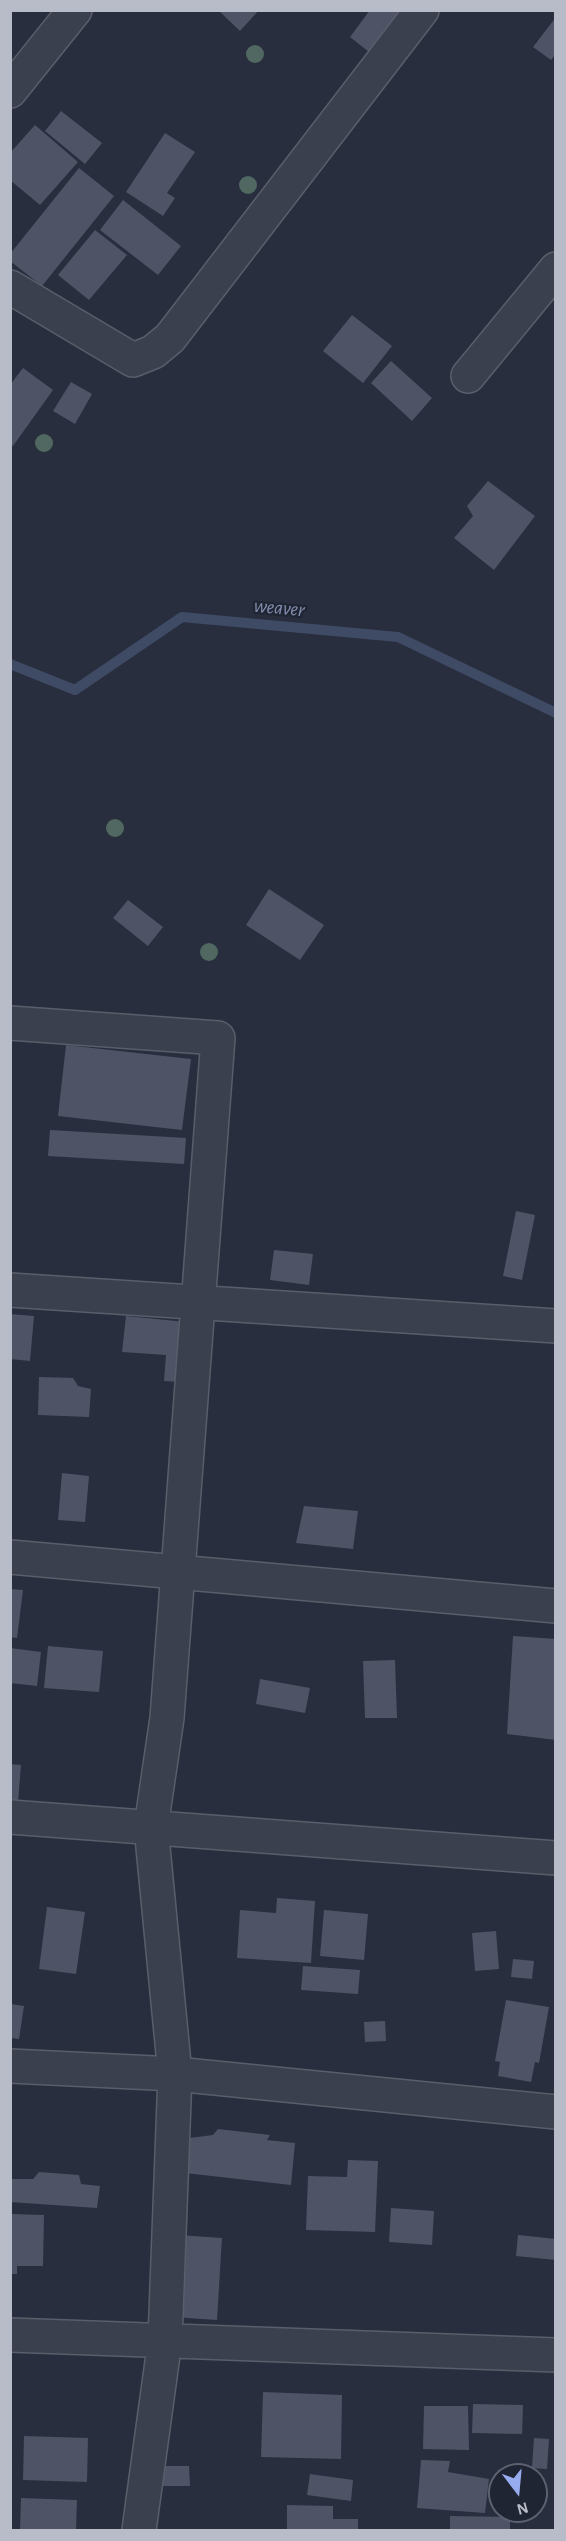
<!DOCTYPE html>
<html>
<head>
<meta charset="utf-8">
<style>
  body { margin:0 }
  #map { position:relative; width:566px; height:2541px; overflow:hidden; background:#282e3d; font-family:"Alegreya Sans",sans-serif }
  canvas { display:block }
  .frame { position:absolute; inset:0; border:12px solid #b8bcc8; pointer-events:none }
  .north { position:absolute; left:488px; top:2463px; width:60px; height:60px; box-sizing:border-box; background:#202533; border:2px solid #5d616f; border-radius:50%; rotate:164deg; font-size:16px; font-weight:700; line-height:24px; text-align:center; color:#b8bcc8 }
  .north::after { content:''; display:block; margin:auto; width:21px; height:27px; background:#97acee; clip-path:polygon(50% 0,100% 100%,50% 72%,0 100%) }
</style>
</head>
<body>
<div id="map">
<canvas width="566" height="2541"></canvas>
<div class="frame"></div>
<div class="north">N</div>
</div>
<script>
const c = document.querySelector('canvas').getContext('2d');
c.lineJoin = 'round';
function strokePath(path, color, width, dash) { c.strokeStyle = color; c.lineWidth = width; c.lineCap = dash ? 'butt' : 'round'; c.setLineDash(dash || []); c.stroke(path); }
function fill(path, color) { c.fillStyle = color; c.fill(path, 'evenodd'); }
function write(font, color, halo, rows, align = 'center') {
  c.font = font + ' "Alegreya Sans",sans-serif'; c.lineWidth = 4.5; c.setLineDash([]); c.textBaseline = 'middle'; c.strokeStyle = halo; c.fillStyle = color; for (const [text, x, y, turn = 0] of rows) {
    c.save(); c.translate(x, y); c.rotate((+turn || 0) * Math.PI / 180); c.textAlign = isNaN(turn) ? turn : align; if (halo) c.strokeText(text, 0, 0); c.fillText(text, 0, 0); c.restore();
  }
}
const stream = new Path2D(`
  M10 664 75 690 182 617 398 637 556 713`);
const building = new Path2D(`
  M218 10H259L240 31Z
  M370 10H401L369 52 350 37Z
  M556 17V54L551 60 533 47Z
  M61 111 102 143 85 164 45 131Z
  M35 125 78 162 40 205 10 180V153Z
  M165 133 195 152 167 193 175 198 163 216 126 192Z
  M79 168 114 196 42 286 10 261V254Z
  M123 200 181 246 158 275 100 230Z
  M95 230 127 255 89 300 58 275Z
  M352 315 392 346 363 383 323 351Z
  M391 361 432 398 412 421 371 383Z
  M23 368 53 390 13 446 10 444V385Z
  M71 382 92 394 75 424 53 411Z
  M488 481 535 516 494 570 454 538 473 516 467 506Z
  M269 889 324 925 300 960 246 925Z
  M128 900 163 927 148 946 113 918Z
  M66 1045 191 1059 182 1130 58 1116Z
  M50 1130 186 1138 184 1164 48 1156Z
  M516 1211 535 1215 522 1280 503 1276Z
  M274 1250 313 1254 309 1285 270 1280Z
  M10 1314 34 1316 30 1361 10 1359Z
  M126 1316 186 1322 181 1382 164 1381 166 1355 122 1352Z
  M39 1377 73 1378 78 1386 91 1389 89 1417 38 1415Z
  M62 1473 89 1476 85 1522 58 1520Z
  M304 1506 358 1511 353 1549 296 1543Z
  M10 1589 23 1590 17 1638 10 1637Z
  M513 1636 556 1639V1740L507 1734Z
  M48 1646 103 1651 99 1692 44 1688Z
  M10 1648 41 1652 37 1686 10 1683Z
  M395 1660 397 1718H365L363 1661Z
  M260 1679 310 1688 305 1713 256 1704Z
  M10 1764 21 1765 18 1802 10 1801Z
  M277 1898 315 1901 311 1963 237 1958 240 1910 276 1913Z
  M47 1907 85 1912 76 1974 39 1969Z
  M324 1910 368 1914 364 1960 320 1956Z
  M496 1931 499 1969 475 1971 472 1933Z
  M513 1959 534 1961 532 1979 511 1977Z
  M303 1966 360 1970 358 1994 301 1990Z
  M506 2000 549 2007 539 2063 535 2062 531 2082 498 2076 500 2062 495 2061Z
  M10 2004 24 2006 19 2039 10 2038Z
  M385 2021 386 2041 365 2042 364 2022Z
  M218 2129 270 2135 267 2140 295 2143 291 2185 185 2173 189 2138 213 2135Z
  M348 2160 378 2161 375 2232 306 2230 308 2176 347 2177Z
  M39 2172 79 2175 81 2184 100 2186 97 2208 10 2202V2179H33Z
  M391 2208 434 2211 432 2245 389 2242Z
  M10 2214 44 2215 43 2266H17V2274H10Z
  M178 2235 222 2238 217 2320 173 2317Z
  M518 2235 556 2239V2260L516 2256Z
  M263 2392 342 2395 341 2459 261 2457Z
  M473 2404 523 2405 522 2434 472 2433Z
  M424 2406H468L469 2450 423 2449Z
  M24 2436 88 2438 87 2482 23 2480Z
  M534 2438 549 2439 547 2469 532 2468Z
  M421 2460 450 2461 448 2472 489 2479 485 2513 417 2508Z
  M160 2466H189L190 2486H161Z
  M310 2474 353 2480 351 2501 307 2495Z
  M21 2498 77 2500 76 2530H20Z
  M287 2505 333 2506V2519H358V2530H287Z
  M450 2516 510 2517V2530H450Z`);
const minor = new Path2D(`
  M10 91 75 10
  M10 287 133 360 153 352 170 338 422 10
  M468 376 556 269
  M10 1023 218 1038 167 1718 151 1827 175 2074 165 2340 139 2530
  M10 1290 556 1326
  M10 1557 556 1606
  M10 1817 556 1858
  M10 2066 175 2074 556 2112
  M10 2335 556 2355`);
const trees = [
  [255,54],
  [248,185],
  [44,443],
  [115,828],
  [209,952]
];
const waterNames = [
  ["weaver",279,608,5]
];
strokePath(stream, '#3f4a65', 10);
fill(building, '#4e5466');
strokePath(minor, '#595e6b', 36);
strokePath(minor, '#3b404e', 33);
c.fillStyle = '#506861';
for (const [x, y] of trees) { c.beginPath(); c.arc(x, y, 9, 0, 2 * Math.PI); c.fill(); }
write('italic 20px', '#828ead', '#202533', waterNames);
</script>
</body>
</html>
